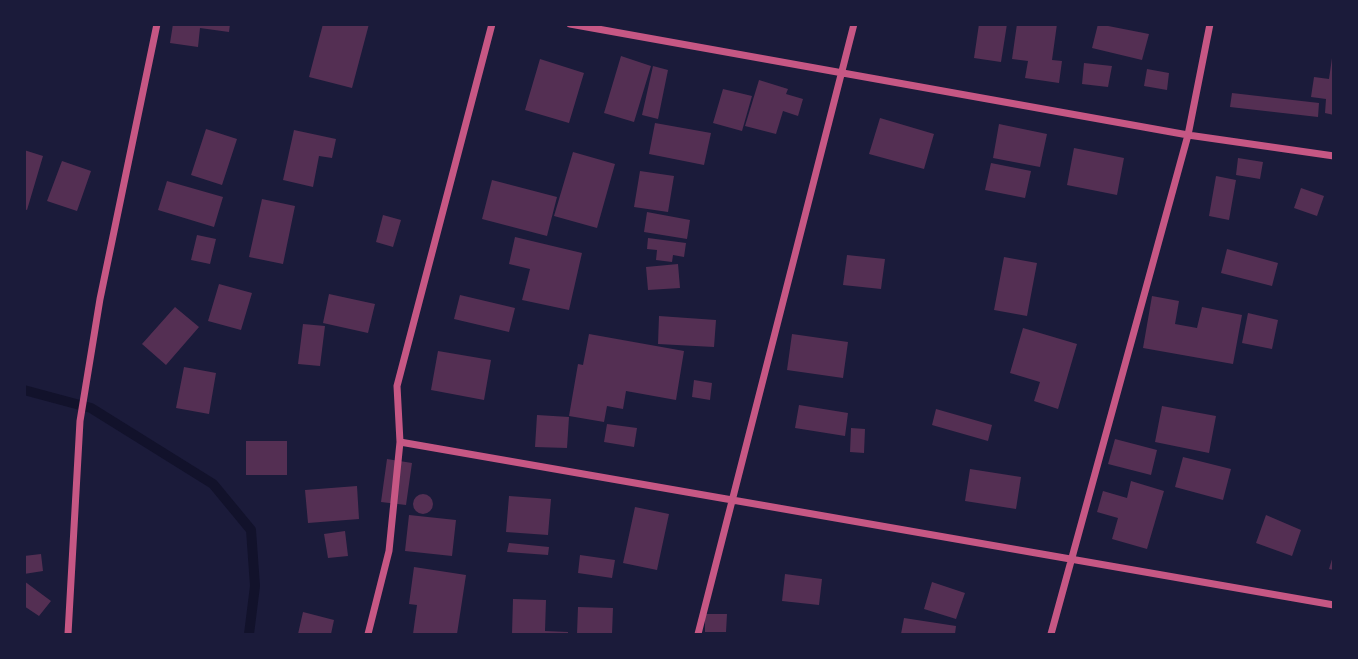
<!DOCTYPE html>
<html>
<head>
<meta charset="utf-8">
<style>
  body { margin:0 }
  #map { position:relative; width:1358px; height:659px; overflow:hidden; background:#1b1b3a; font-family:"Source Sans 3",sans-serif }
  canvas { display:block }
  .frame { position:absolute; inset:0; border:26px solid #1b1b3a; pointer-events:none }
</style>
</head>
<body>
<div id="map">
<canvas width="1358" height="659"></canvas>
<div class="frame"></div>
</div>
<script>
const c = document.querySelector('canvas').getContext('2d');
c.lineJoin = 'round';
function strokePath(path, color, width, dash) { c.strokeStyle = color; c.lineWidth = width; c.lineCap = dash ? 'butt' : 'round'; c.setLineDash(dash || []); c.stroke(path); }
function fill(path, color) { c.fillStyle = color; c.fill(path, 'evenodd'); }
const stream = new Path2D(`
  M24 390 91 408 213 484 251 530 255 586 249 634`);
const building = new Path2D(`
  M173 24H230L229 32 200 28 198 47 170 43Z
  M323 24H369L352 88 309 77Z
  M979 24H1007L1001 62 974 58Z
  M1017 24H1057L1052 60 1062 61 1059 83 1025 78 1028 61 1012 59Z
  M1098 24 1149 34 1142 60 1092 48Z
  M621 56 651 66 634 122 604 113Z
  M1332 58H1334V115L1325 113 1326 99 1311 97 1314 77 1329 79Z
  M540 59 584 73 569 123 525 110Z
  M1084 63 1112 66 1108 87 1082 84Z
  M653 66 668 70 658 119 642 115Z
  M1147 69 1169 73 1167 90 1144 86Z
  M759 80 788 89 786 94 803 99 798 116 783 111 776 134 745 126Z
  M723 89 752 96 742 131 713 123Z
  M1232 93 1319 103 1318 117 1230 107Z
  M880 118 934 134 924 169 869 154Z
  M655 123 711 133 704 165 649 154Z
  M999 124 1047 134 1040 167 993 158Z
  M206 129 237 139 222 185 191 175Z
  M294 130 336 139 332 158 319 156 313 187 283 180Z
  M1074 148 1124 158 1117 195 1067 185Z
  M24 150 43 156 27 210 24 209Z
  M573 152 615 164 597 228 554 216Z
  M1238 158 1263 162 1260 179 1236 175Z
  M62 161 91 171 77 211 47 201Z
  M991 163 1031 171 1025 198 985 190Z
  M640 171 674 176 668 212 634 207Z
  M1216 176 1236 180 1229 220 1209 216Z
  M492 180 557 197 547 236 482 219Z
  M167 181 223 197 214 227 158 210Z
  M1301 188 1324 196 1317 216 1294 208Z
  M262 199 295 206 283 264 249 257Z
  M647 212 690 220 687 239 644 232Z
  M383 215 401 220 393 247 376 242Z
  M197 235 216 239 210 264 191 260Z
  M515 237 582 253 569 310 522 300 530 269 509 264Z
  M648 238 686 243 684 257 673 255 672 262 656 260 657 250 647 249Z
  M1227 249 1278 263 1272 286 1221 273Z
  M847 255 885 259 881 289 843 285Z
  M1004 257 1037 263 1027 316 994 310Z
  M678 264 680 288 648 290 646 267Z
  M219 284 252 293 241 330 208 321Z
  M329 294 375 304 368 333 323 323Z
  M460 295 515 308 509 332 454 319Z
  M1152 296 1179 301 1175 324 1197 328 1202 307 1242 315 1233 364 1143 348Z
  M175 307 199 327 166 365 142 344Z
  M1248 313 1278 320 1272 349 1242 343Z
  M659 316 716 320 714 347 658 344Z
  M303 324 325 326 320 366 298 364Z
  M1023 328 1077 344 1058 409 1034 401 1040 382 1010 373Z
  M589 334 684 351 676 400 626 391 623 409 607 406 604 422 569 416 578 364 583 365Z
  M792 334 848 342 843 378 787 370Z
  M438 351 491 360 484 400 431 390Z
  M184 367 216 373 209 414 176 408Z
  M694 380 712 383 710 400 692 397Z
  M799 405 848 413 845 436 795 428Z
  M1162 406 1216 416 1209 453 1155 442Z
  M936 409 992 425 988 441 932 425Z
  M537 415 569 417 567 448 535 447Z
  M607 424 637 428 634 447 604 442Z
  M851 428 865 429 864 453 850 452Z
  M1115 439 1157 450 1151 475 1108 464Z
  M246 441H287V475H246Z
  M1183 457 1231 469 1223 500 1175 487Z
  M387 459 412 463 406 505 381 502Z
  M970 469 1021 477 1016 509 965 501Z
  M1131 481 1164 491 1147 549 1112 539 1118 518 1097 512 1103 491 1127 498Z
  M357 486 359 519 308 523 305 490Z
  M413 504a10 10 0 1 1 20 0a10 10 0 1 1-20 0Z
  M509 496 551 499 548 535 506 532Z
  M635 507 669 514 657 570 623 563Z
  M409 515 456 520 452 556 405 551Z
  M1266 515 1301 530 1292 556 1256 543Z
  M345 531 348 556 328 558 324 534Z
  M509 543 549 547 548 555 507 552Z
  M1334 553V570L1329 569Z
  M41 554 43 571 24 574V556Z
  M580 555 615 560 612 578 578 573Z
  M414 567 466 575 457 634H413L417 605 409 604Z
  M785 574 822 579 819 605 782 601Z
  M24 581 51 601 39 616 24 606Z
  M932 582 965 593 956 619 924 609Z
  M513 599 546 600 545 631 568 632V634H512Z
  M578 607 613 608 612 634H577Z
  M303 612 334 620 331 634H298Z
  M705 614H727L726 632H705Z
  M904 618 956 626 955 634H901Z`);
const minor = new Path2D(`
  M570 24 1188 135 1334 156
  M400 442 1334 605
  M68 634 80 421 100 299 157 24
  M368 634 389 551 400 442 397 386 492 24
  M698 634 854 24
  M1051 634 1188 135 1210 24`);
strokePath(stream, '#12122b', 10);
fill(building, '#542f53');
strokePath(minor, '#c65784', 7);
</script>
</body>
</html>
